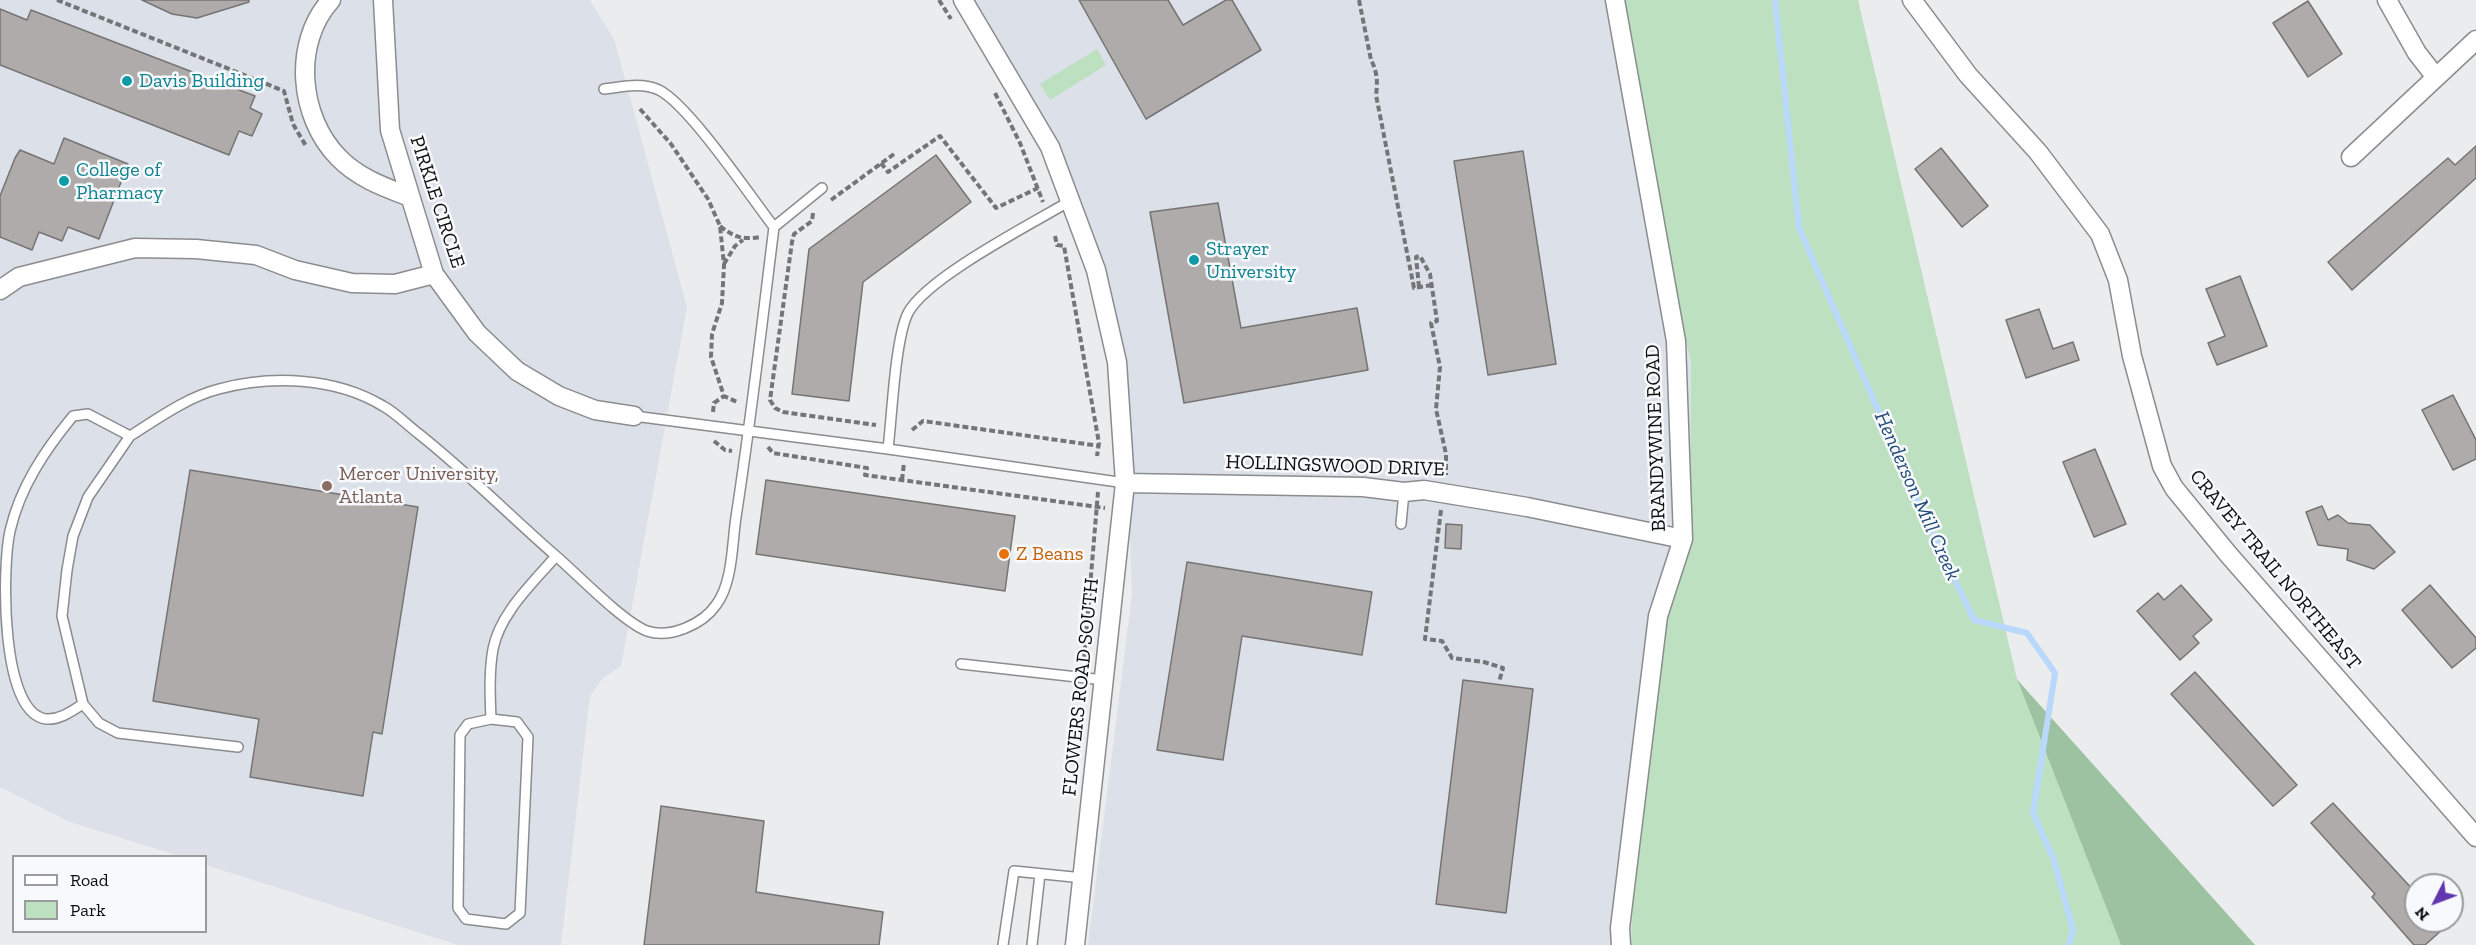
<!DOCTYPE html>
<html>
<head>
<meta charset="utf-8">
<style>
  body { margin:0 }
  #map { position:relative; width:2476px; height:945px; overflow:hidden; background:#ebecee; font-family:"Zilla Slab",serif }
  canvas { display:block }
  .legend { position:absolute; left:12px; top:855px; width:195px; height:78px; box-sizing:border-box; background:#f8f9fc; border:2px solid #9a9b9c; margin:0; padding:8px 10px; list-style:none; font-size:18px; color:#0c0d0d }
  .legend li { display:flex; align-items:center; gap:12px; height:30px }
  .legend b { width:30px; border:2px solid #9a9b9c }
  .north { position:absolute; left:2404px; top:873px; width:60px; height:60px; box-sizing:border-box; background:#f8f9fc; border:2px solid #9a9b9c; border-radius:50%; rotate:228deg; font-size:16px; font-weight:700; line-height:24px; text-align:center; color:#0c0d0d }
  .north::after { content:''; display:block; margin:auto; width:21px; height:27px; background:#6037af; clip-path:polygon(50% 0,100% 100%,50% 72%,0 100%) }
</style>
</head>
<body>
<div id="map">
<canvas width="2476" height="945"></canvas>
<ul class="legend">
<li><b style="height:8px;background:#fff"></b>Road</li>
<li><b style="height:16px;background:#bde0c0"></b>Park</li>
</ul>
<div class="north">N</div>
</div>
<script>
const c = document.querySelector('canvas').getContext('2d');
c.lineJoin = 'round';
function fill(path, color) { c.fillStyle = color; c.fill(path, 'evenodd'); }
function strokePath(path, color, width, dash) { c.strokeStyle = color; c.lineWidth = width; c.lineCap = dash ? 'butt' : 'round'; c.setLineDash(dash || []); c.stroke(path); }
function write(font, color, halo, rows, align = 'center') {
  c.font = font + ' "Zilla Slab",serif'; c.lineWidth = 5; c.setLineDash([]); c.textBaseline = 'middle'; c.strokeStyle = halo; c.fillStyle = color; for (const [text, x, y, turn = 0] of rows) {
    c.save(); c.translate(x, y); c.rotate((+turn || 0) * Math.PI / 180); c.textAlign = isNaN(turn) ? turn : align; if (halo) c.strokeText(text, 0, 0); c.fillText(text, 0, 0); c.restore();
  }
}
const built = new Path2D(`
  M0 0H590L614 39 687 307 621 666 603 678 590 696 561 945H458L206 865V856H179L70 822 0 787Z
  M953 0H1622L1646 176 1691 361 1690 503 1637 807 1631 945H1088L1132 594 1126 415 1072 180Z`);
const green = new Path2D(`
  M1622 0H1858L2017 679 2121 945H1631L1637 808 1662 614 1690 503 1691 361 1646 176Z
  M1097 49 1106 65 1050 100 1040 84Z`);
const forest = new Path2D(`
  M2017 679 2021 684 2255 945H2121Z`);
const stream = new Path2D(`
  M1775 0 1799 228 1924 516 1974 620 2027 633 2055 673 2033 813 2054 860 2073 930 2069 945`);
const building = new Path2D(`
  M142 0H249V2L197 18 172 14Z
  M1079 0H1168L1183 25 1226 0H1232L1261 50 1146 119Z
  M2308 1 2342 54 2308 77 2273 23Z
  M0 9 27 20 31 10 255 96 250 108 262 114 252 136 239 131 229 155 0 65Z
  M64 138 128 164 99 239 68 227 62 241 39 232 32 250 0 237V196L15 158 20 150 54 164Z
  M2476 146V178L2352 290 2328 262 2448 158 2455 165Z
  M1941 148 1988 206 1962 227 1915 169Z
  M1523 151 1556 364 1488 375 1454 161Z
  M936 155 971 202 863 282 849 401 792 394 809 249Z
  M1218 203 1241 328 1357 308 1368 370 1184 403 1150 212Z
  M2240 276 2267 346 2217 365 2208 343 2225 336 2206 289Z
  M2039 309 2053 349 2073 342 2079 360 2026 378 2006 320Z
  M2453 395 2476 440V459L2453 470 2422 410Z
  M2095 449 2126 524 2094 537 2063 462Z
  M190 470 418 507 382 734 373 732 363 796 250 777 259 719 153 701Z
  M766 480 1015 516 1005 591 756 554Z
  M2322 506 2328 520 2338 515 2348 523 2370 525 2395 552 2374 569 2347 560 2348 549 2318 545 2306 512Z
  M1446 524 1462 525 1461 549 1445 548Z
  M1187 562 1372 592 1362 655 1242 636 1223 760 1157 750Z
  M2181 585 2212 620 2193 636 2199 643 2180 660 2137 611 2158 593 2164 600Z
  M2430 585 2476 638V648L2452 668 2402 610Z
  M2195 672 2297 785 2273 806 2171 694Z
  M1463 680 1533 689 1506 913 1436 904Z
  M2333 803 2416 893V921H2452L2425 945H2414L2372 897 2375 894 2311 823Z
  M661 806 764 821 756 892 883 912 879 945H644Z`);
const path = new Path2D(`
  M57 0 284 91 293 124 306 146
  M939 0 951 19
  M1359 0 1371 60C1377 71 1378 82 1376 95L1414 288 1432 285
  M995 93 1020 143 1043 202
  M640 109 671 144 708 199 720 226 724 265 722 303 712 334 711 357 724 396 737 402
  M881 163 888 172 940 136 996 208 1038 188
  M831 200 894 154
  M813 213 812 221 794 234 792 242 770 400 775 408 783 412 876 425
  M720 226C734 237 742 240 760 237
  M1055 236 1057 245 1064 246 1099 443 1097 456
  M724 264 735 246 743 240
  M1419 287 1416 257 1420 256 1430 274 1437 321 1431 323 1440 367 1436 409 1446 454V475
  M713 412 714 403 724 396
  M912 430 923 421 1100 446
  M714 441 725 450 732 451
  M768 447 773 453 867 468 865 475 1105 508
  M902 480 904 463
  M1441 510 1425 639 1442 641 1452 658 1484 662 1503 668 1499 682
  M1084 659 1098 492`);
const lane = new Path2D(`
  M774 227 822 188
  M634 416 888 449C892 416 895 339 908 313 926 278 1033 223 1070 201
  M130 436 88 497 73 536 67 570 62 616 83 704C72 711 60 720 46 719 0 713 2 567 10 531 20 487 45 450 73 416L88 414 130 436C157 419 187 397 219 389 271 375 335 377 383 406 396 413 407 425 419 434 467 472 510 516 556 556
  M888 449 1125 483
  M1401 524 1404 492
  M961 664 1104 680
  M83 704 99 723 118 733 238 747
  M491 719 468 724 460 735 458 908 466 919 506 924 520 913 528 737 517 722 491 719C490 696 489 671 493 649 500 613 533 583 556 556 577 574 623 622 647 631 670 639 703 624 716 605 733 583 732 543 736 517 751 420 762 324 774 227 750 196 689 105 659 90 641 82 622 87 604 89
  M1003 945 1014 871 1083 878
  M1032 945 1040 874`);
const street = new Path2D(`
  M331 0C292 43 299 117 338 157 358 178 384 187 410 197
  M383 0 390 130 434 274 477 333 517 371 559 396 595 410 634 416
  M963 0 1050 147 1096 270 1117 362 1125 483 1075 945
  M1615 0 1676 341 1683 539 1658 616 1620 928 1621 945
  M1912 0 1968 75 2038 152 2100 234 2118 280 2132 356 2162 466 2174 488 2228 554 2476 837
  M2387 0 2417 53 2435 76
  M2351 157 2476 40
  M0 290 19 277 135 248 196 249 256 255 295 270 352 283 395 284 434 274
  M1125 483 1363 487 1404 492 1424 490 1527 507 1683 539`);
const markers = [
  [127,81,6,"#0f9aa8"],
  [64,181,6,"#0f9aa8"],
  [1194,260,6,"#0f9aa8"],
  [327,486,6,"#8d6e63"],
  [1004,554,6,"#e8710a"]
];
const cultureNames = [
  ["Davis Building",139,81],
  ["College of",76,170],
  ["Pharmacy",76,193],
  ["Strayer",1206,249],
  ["University",1206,272]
];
const streetNames = [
  ["PIRKLE CIRCLE",437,202,72],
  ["BRANDYWINE ROAD",1656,438,-92],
  ["HOLLINGSWOOD DRIVE",1335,466,2],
  ["CRAVEY TRAIL NORTHEAST",2275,570,50],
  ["FLOWERS ROAD SOUTH",1081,687,-84]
];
const educationNames = [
  ["Mercer University,",339,474],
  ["Atlanta",339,497]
];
const foodNames = [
  ["Z Beans",1016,554]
];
const waterNames = [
  ["Henderson Mill Creek",1917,496,66]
];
fill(built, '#dbe0e9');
fill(green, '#bde0c0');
fill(forest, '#9dc2a1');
strokePath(stream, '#b9d8fc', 6);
fill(building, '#aeabaa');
strokePath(building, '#767473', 1.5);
strokePath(lane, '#8b8c8e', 12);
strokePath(street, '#8b8c8e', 21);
strokePath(path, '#747576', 4, [6, 3]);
strokePath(lane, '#fff', 9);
strokePath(street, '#fff', 18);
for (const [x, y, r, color] of markers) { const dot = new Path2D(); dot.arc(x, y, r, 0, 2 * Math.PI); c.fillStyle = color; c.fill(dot); strokePath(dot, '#f8f9fc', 2); }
write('20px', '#0d838f', '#f8f9fc', cultureNames, 'left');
write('20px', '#0c0d0d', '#f8f9fc', streetNames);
write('20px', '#785e54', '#f8f9fc', educationNames, 'left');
write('20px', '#c56008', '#f8f9fc', foodNames, 'left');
write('italic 21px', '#1f4977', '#f8f9fc', waterNames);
</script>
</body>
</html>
